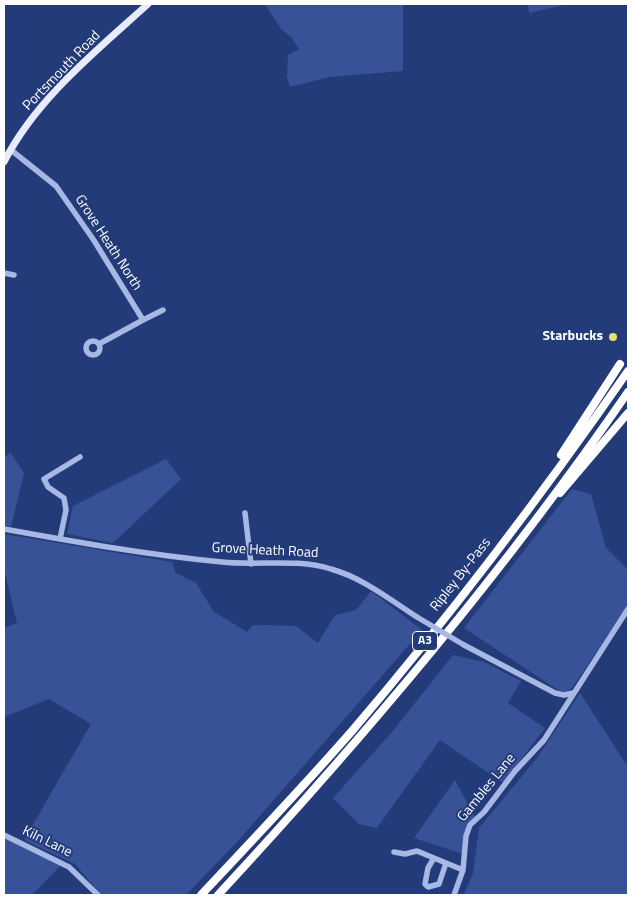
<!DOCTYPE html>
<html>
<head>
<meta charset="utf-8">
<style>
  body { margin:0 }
  #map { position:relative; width:632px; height:899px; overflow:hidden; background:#243b7a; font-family:"Titillium Web",sans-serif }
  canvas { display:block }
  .frame { position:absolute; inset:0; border:5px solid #fff; pointer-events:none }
</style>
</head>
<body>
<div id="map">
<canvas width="632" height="899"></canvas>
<div class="frame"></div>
</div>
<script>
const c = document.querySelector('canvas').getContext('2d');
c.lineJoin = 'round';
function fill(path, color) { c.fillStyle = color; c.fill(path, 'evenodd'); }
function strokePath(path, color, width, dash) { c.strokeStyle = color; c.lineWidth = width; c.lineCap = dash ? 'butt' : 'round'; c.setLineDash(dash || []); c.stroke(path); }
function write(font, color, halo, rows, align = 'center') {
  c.font = font + ' "Titillium Web",sans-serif'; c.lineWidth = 4; c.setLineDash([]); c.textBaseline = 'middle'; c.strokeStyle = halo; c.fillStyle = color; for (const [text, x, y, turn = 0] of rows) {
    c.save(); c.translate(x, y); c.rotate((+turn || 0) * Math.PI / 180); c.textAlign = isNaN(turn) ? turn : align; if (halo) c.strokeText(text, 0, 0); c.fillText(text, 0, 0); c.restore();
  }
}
const green = new Path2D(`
  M265 4H406L403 6V71L329 77 290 87 287 77 288 55 299 49 292 38 281 29Z
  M528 4H568L529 13Z
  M11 453 24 473 11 527 4 525V457Z
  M166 459 181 479 113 543 67 534 73 506Z
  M572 489 591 494 606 548 628 570V605L572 688 566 692 558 690 464 628Z
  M4 534 172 562 176 573 196 583 214 612 247 632 253 625 296 626 318 643 335 615 356 610 371 591 422 630 238 841 186 895H101L75 864 24 840 91 724 49 699 4 717V628L17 623 4 569Z
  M453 655 484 662 521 681 508 703 545 728 503 783 440 740 377 828 359 824 333 798 392 732Z
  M580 693 628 767V895H464L473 873 479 828 537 758Z
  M455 780 476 819C462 827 463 839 463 854L414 838Z
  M4 836 61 865 32 895H4Z`);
const minor = new Path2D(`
  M11 150 56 186 93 239 143 320 99 344
  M4 273 14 275
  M143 320 163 310
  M86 348a7 7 0 1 1 14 0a7 7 0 1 1-14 0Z
  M245 513 251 564
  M4 529C76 542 148 555 222 562 258 566 296 558 331 569 363 578 389 599 417 617
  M60 539 66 510 64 498 48 487 44 479 80 457
  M464 645 555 693 564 695 573 693
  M4 835 69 867 98 895
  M394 852 405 854 417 851 463 870
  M434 858 428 868 425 884 428 887 439 884 446 863
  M454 895 463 870 466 836 470 825 484 812 515 771 544 740 628 609`);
const major = new Path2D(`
  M4 162C36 99 96 51 148 4`);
const highway = new Path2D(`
  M561 455 620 364
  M560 493 628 413
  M201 895C252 841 303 787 352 731 450 616 542 495 628 371
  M218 895C365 736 505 571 628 392`);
const minorBridge = new Path2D(`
  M417 617 464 645`);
const markers = [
  [613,337,5,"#eedf6b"]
];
const shields = [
  [425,641,25]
];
const shieldNames = [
  ["A3",425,641]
];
const streetNames = [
  ["Portsmouth Road",62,71,-46],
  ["Grove Heath North",108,243,57],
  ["Grove Heath Road",265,551,3],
  ["Ripley By-Pass",461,575,-52],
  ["Gambles Lane",487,788,-51],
  ["Kiln Lane",47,842,26]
];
const poiNames = [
  ["Starbucks",603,337]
];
fill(green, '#385297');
strokePath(minor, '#a7b8e4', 5.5);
strokePath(major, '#e7ebfc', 7);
strokePath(highway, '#fff', 8);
strokePath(minorBridge, '#a7b8e4', 5.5);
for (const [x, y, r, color] of markers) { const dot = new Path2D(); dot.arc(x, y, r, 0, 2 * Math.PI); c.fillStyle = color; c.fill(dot); strokePath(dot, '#243b7a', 2); }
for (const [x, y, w] of shields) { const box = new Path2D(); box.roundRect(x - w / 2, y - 9.5, w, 19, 4); c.fillStyle = '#243b7a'; c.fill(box); strokePath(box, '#fff', 1); }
write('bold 12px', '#fff', null, shieldNames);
write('14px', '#fff', '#243b7a', streetNames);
write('bold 14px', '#fff', '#243b7a', poiNames, 'right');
</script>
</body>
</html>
